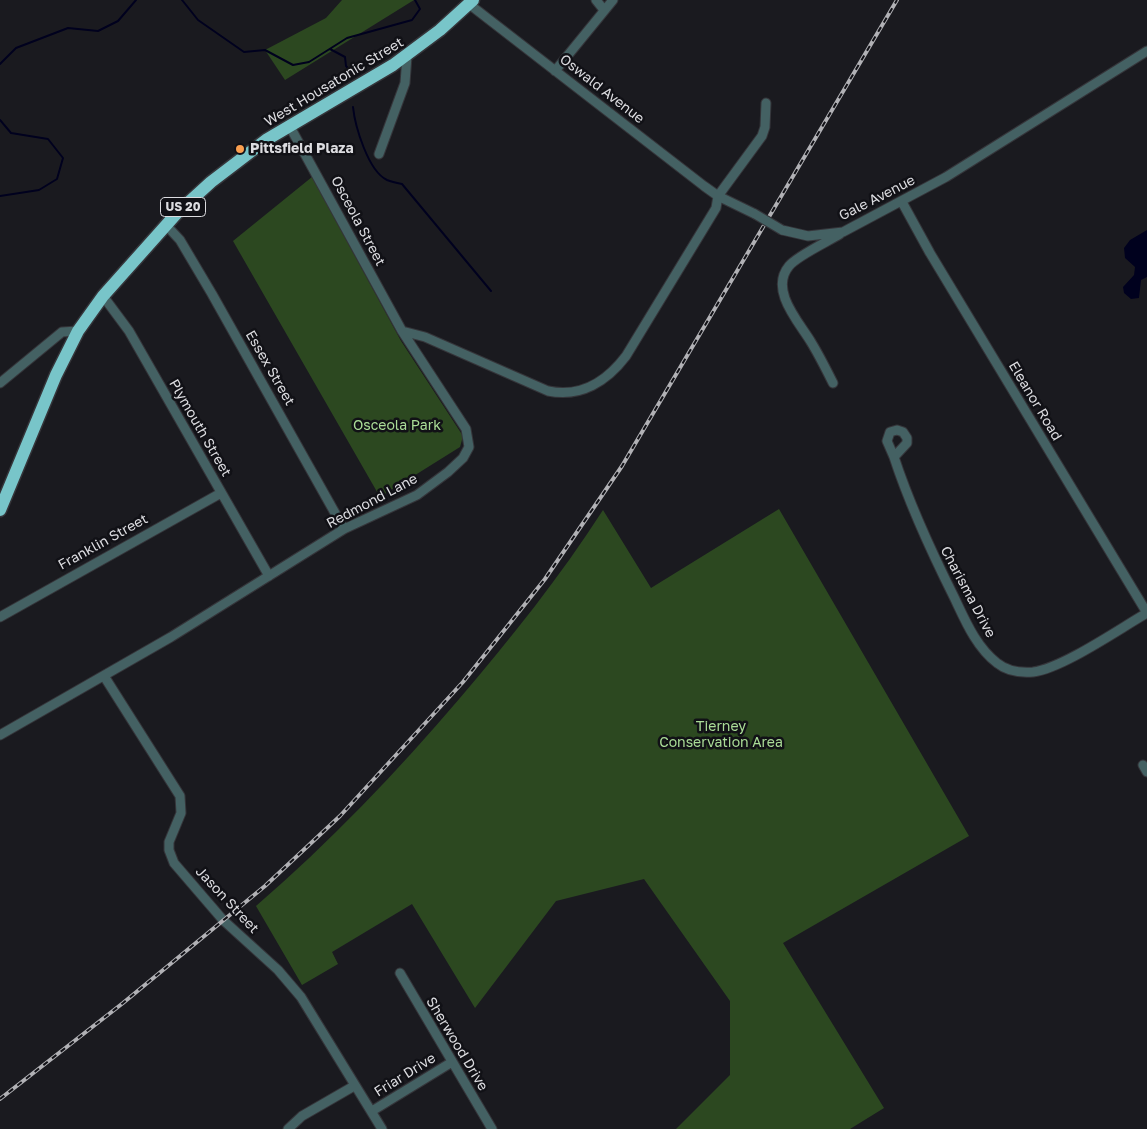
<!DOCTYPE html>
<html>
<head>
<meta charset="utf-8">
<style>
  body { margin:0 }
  canvas { display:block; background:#1a1a1f }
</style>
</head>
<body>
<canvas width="1147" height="1129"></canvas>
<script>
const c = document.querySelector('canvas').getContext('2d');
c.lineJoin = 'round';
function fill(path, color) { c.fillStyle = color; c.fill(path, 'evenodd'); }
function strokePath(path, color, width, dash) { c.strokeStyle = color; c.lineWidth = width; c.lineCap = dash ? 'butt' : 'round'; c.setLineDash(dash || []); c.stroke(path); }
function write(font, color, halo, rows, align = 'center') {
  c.font = font + ' "Golos Text",sans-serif'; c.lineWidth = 5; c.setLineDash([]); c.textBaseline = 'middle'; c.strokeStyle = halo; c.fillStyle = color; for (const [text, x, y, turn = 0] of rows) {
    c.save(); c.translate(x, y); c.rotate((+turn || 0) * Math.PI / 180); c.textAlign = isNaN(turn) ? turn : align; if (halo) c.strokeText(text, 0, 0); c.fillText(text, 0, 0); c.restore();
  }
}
const green = new Path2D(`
  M342 0H414L285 80 265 50 326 18Z
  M312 177 401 341 463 436 460 447 380 497 233 241Z
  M779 509 969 836 783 943 884 1108 850 1129H676L730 1075V1001L644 879 556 901 475 1008 412 904 332 952 338 964 302 985 256 906C330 842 397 772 460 698 511 638 560 577 603 510L651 588Z`);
const water = new Path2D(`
  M1147 230V277L1141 280 1139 298 1131 299 1124 293 1123 287 1134 275 1135 267 1125 258 1124 248 1130 240Z`);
const stream = new Path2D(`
  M182 0 198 20 244 52 265 50 293 65 309 62 347 38 412 20 420 9 415 0
  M330 49 345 57 346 66 355 76
  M0 64 16 48 68 28 98 31 118 21 136 0
  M353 107C355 126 368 171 387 180 392 182 397 183 402 184L491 291
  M0 120 11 133 48 139 63 158 57 179 39 190 0 196`);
const minor = new Path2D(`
  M596 0 604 10
  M469 4 704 186 718 196 755 214
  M555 71 613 0
  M289 125 402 331
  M379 154 405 83 407 56
  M718 196 762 136 765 127 766 103
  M902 202 930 253 1147 613
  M166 225 180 240 212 294 344 529
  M782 230 808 236 843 232 946 177 1147 51
  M103 296 129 331 269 576
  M0 383 62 332 78 331
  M833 383C826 369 819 355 811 342 799 322 769 290 789 266 797 256 827 242 840 234
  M894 457 887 441 890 432 897 430 903 432 907 438V443L894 457C910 506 931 551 954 597 965 620 976 647 997 663 1007 671 1021 673 1033 672 1063 668 1119 629 1147 613
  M0 617 221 493
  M104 676 180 796 181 813 169 842V850L174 863 223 920 278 970 301 997 382 1129
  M0 735 171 637 344 529 417 495 448 472 463 458 469 447 466 429 402 331 425 337 548 391C581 398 607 381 626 356L716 208 718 196
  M1143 765 1147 772
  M400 973 492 1129
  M372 1111 452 1062
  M288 1129 302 1116 354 1086`);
const highway = new Path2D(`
  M0 510 56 375 78 331 103 296 177 213 211 182 266 140 393 65 440 30 473 0`);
const rail = new Path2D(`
  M0 1099 123 1003 265 886 340 816 463 682 545 579 622 466 897 0`);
const minorBridge = new Path2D(`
  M755 214 782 230`);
const markers = [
  [240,149,5,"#fa9f4f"]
];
const shields = [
  [183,207,45]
];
const shieldNames = [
  ["US 20",183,207]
];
const streetNames = [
  ["West Housatonic Street",334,82,-31],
  ["Oswald Avenue",602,89,38],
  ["Gale Avenue",877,198,-27],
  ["Osceola Street",358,221,62],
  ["Essex Street",270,368,60],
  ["Eleanor Road",1035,401,59],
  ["Plymouth Street",200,428,60],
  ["Redmond Lane",372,501,-28],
  ["Franklin Street",103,542,-29],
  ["Charisma Drive",968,592,62],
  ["Jason Street",227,900,47],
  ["Sherwood Drive",457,1044,59],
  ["Friar Drive",405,1075,-32]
];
const poiNames = [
  ["Pittsfield Plaza",250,149]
];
const parkNames = [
  ["Osceola Park",397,426],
  ["Tierney",721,727],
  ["Conservation Area",721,743]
];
fill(green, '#2c4820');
fill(water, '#00011e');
strokePath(stream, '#00011e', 2);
strokePath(minor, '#35353a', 11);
strokePath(highway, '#35353a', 15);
strokePath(minor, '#446163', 9);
strokePath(highway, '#78c5c9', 12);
strokePath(rail, '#b1b1b5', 4);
strokePath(rail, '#111116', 2, [5.5]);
strokePath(minorBridge, '#35353a', 11, []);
strokePath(minorBridge, '#446163', 9);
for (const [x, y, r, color] of markers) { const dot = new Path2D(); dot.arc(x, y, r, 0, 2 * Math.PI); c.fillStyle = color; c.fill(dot); strokePath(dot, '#111116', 2); }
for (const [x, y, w] of shields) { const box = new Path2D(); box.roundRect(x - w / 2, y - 9.5, w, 19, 4); c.fillStyle = '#111116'; c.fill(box); strokePath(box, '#dcdce0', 1); }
write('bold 12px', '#dcdce0', null, shieldNames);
write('14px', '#dcdce0', '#111116', streetNames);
write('bold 14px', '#dcdce0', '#111116', poiNames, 'left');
write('14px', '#aadc97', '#111116', parkNames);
</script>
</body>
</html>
